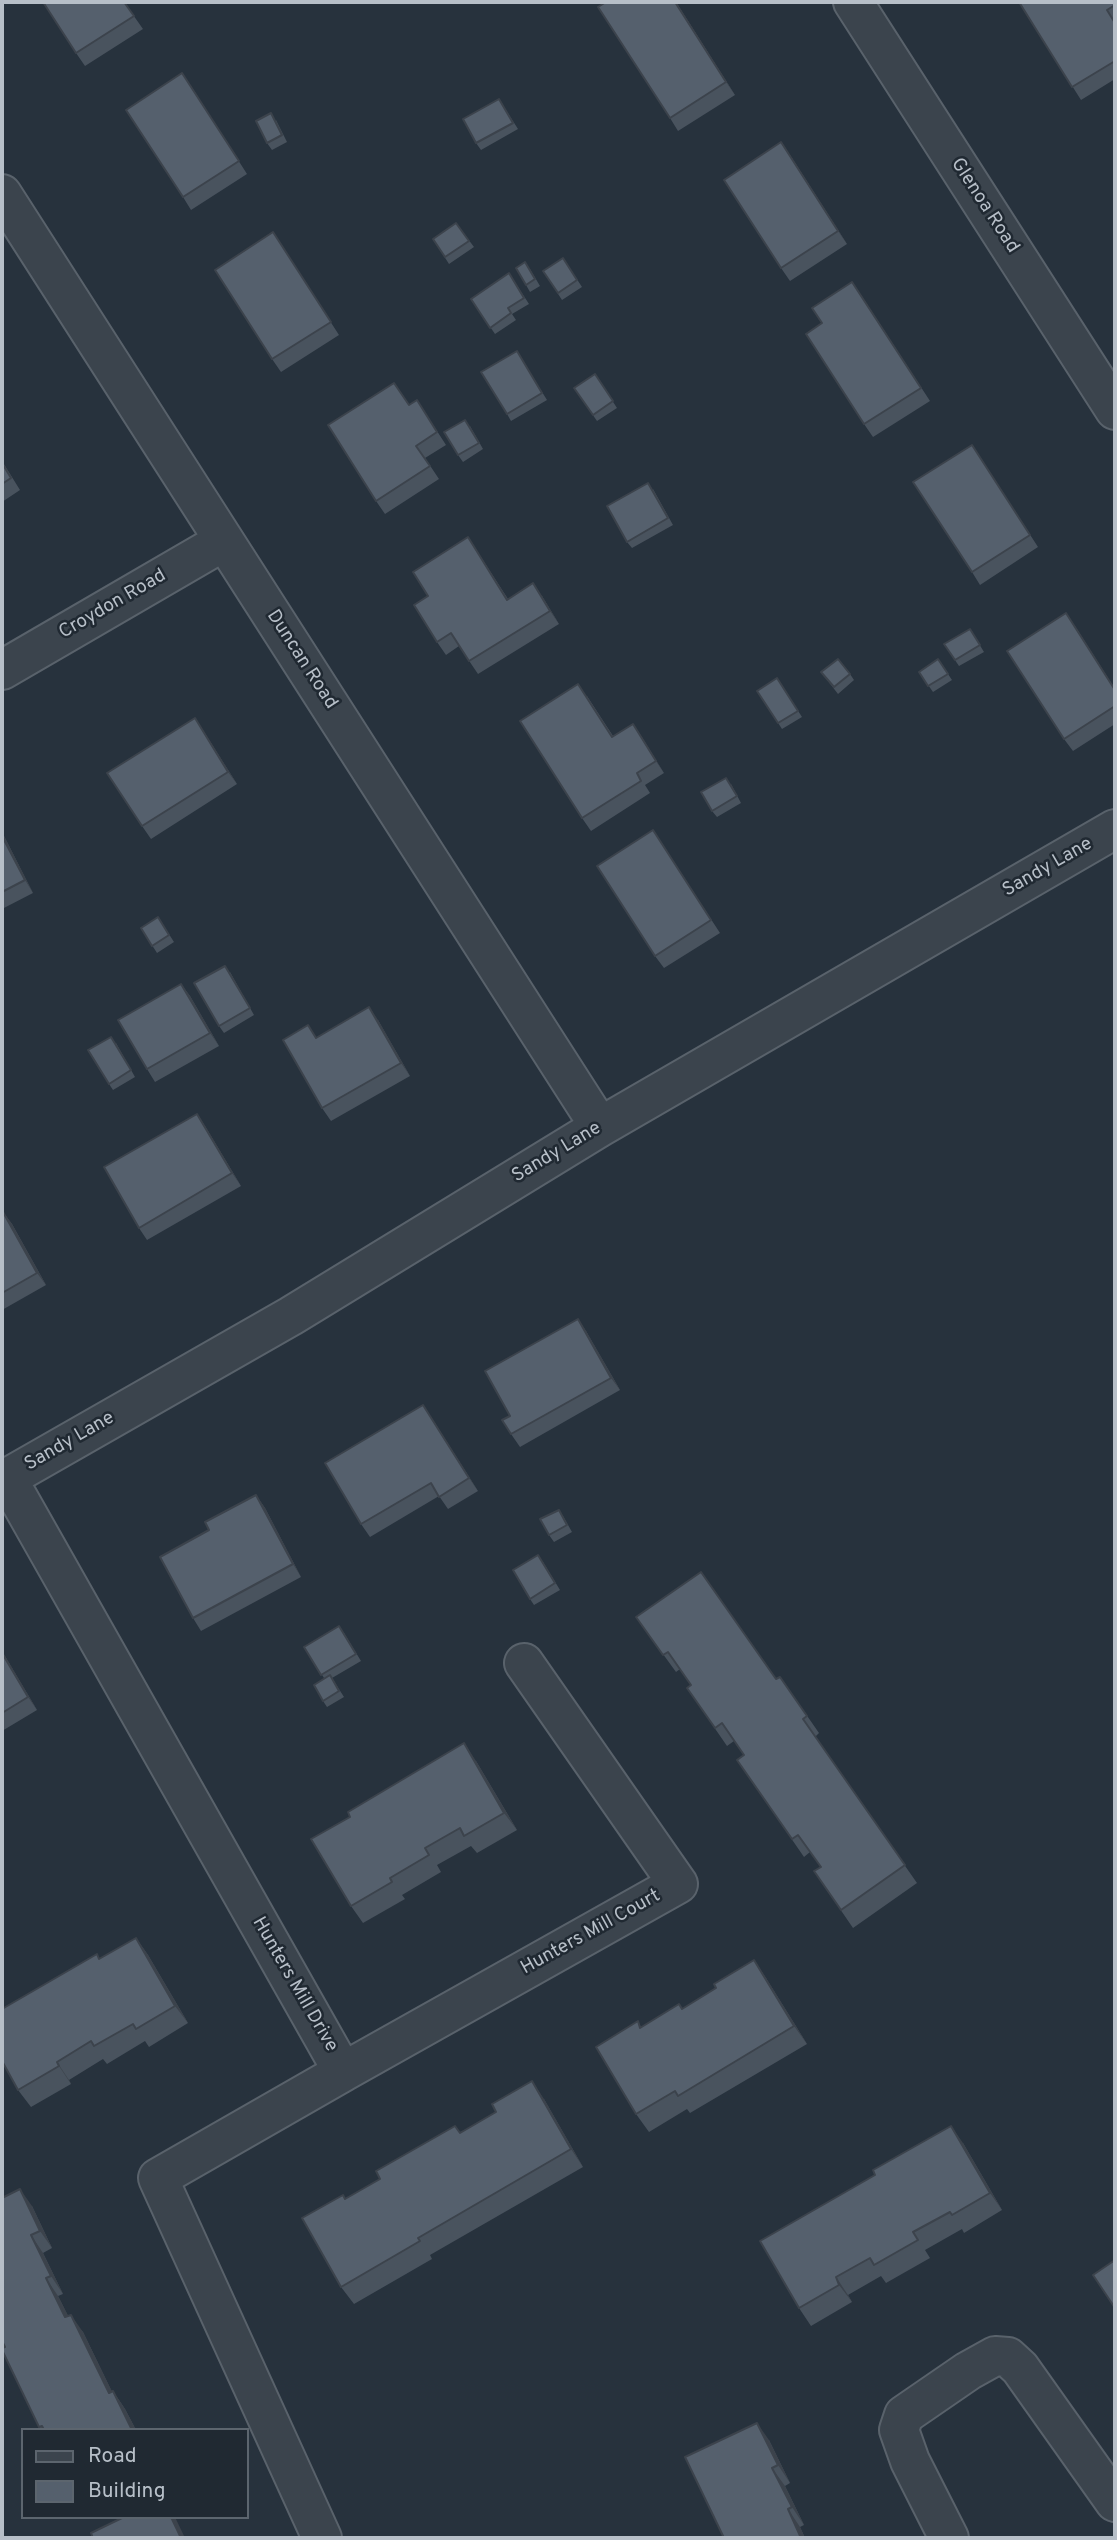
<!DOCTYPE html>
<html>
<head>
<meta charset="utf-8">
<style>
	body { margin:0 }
	#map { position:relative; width:1117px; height:2540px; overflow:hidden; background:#27323d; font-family:Overpass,sans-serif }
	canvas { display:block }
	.frame { position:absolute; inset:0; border:4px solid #b7bfc8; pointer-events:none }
	.legend { position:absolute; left:21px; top:2428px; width:228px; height:91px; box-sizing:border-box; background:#202932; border:2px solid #5c656e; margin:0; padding:9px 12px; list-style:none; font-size:21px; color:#b7bfc8 }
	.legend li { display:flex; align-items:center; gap:14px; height:35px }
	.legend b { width:35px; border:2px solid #5c656e }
</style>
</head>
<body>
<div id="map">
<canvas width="1117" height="2540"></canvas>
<div class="frame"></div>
<ul class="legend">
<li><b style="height:9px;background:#3b444d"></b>Road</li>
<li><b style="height:19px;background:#55606d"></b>Building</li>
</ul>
</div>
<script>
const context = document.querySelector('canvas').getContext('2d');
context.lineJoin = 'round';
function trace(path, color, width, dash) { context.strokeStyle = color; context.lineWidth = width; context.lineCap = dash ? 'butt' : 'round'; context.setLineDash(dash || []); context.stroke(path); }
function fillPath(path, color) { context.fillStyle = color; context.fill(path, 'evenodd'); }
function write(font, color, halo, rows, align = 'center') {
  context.font = font + ' Overpass,sans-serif'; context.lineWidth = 5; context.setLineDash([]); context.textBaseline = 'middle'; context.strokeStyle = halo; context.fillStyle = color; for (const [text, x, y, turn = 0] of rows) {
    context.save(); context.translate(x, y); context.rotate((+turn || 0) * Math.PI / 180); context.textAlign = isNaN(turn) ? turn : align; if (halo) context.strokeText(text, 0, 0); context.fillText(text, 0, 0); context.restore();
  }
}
const minor = new Path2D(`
	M853,2L1115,410
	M2,194L600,1127
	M2,670L224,541
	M7,1478L343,2072L158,2178L322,2538
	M2,1481L291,1316L600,1127L1115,829
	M343,2072L678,1884L524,1663
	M949,2538L910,2461L899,2430L904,2415L968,2371L995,2356L1008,2357L1020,2368L1115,2502`);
trace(minor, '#59626b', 42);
trace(minor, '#3b444d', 38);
fillPath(new Path2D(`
	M124,2L143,29L85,66L76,53Z
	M606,2H676L735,95L678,131L670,118Z
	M1019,2H1115V79L1081,100Z
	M191,86L247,174L191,210L183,197Z
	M499,99L518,129L481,150L476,143Z
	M276,120L287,142L272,150L267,143Z
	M790,155L847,244L790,281L781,268Z
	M456,223L474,247L449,264L433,239Z
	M281,245L339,335L281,372L272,359Z
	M563,258L582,287L562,300L543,271Z
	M530,269L540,286L530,292L526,285Z
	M509,273L529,304L512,314L516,320L495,334L471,299Z
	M861,295L930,401L873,437L864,424L822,323Z
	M521,358L547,400L511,421L507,414Z
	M595,374L617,408L597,421L574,388Z
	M417,400L446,445L425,458L439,479L385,514L376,501L410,405Z
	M470,426L483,449L463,462L458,455Z
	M980,457L1038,547L980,585L972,572Z
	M2,461L20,490L2,502Z
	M653,489L673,525L632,548L627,542Z
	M468,537L508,599L542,596L559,624L478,674L459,646L446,655L437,642L428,596Z
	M1075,626L1115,689V724L1073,751L1064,739Z
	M970,629L984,652L959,666L944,644Z
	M938,659L952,680L933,692L919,672Z
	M821,672L850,674L854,680L838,694Z
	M777,678L802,717L782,729L757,691Z
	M587,696L613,736L633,724L664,773L645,785L650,793L591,831L582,818Z
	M195,718L237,784L151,839L142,826Z
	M731,784L741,803L717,817L712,811Z
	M653,830L720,933L664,968L655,956Z
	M2,836H4L33,893L2,909Z
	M158,917L174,942L157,953L141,928Z
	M230,972L254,1015L224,1033L219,1026Z
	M181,984L190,996L219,1046L155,1082L147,1069Z
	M378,1020L410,1076L331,1121L322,1108L317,1038Z
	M116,1043L135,1077L113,1090L109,1084Z
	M197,1114L205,1126L241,1186L147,1240L139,1228Z
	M3,1212L12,1224L46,1285L2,1310V1213Z
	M578,1319L586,1331L620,1390L520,1447L511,1434L510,1416Z
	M431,1417L478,1491L448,1509L439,1496L370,1537L361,1524Z
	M256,1495L265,1508L301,1577L201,1631L193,1618L209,1530Z
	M563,1516L572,1532L554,1542L549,1535Z
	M543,1562L560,1590L534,1605L530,1599Z
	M636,1617L776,1679L792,1694L819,1733L815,1737L917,1883L853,1928L814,1871L821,1867L810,1852L804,1857L737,1760L744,1755L734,1741L727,1746L687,1688L691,1685L680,1669L676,1672Z
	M344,1633L361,1661L332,1678L344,1697L327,1707L323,1701L324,1678L304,1647Z
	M2,1651L37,1710L2,1731Z
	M476,1761L517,1830L477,1853L471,1846L437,1865L441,1872L402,1895L405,1899L363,1923L351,1906Z
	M136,1938L148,1955L188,2023L149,2047L145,2041L107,2064L103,2059L69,2080L71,2084L31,2107L18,2090L100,1959Z
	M754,1960L766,1978L807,2044L690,2113L687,2109L649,2132L636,2114L638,2021L641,2027L682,2009L716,1988Z
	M544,2099L583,2167L430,2255L432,2259L354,2304L341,2287L345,2199L380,2179L455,2126L460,2132Z
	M963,2143L1002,2210L964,2233L962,2229L925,2250L930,2258L886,2283L881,2276L848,2295L852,2302L811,2326L799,2308Z
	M32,2206L52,2248L43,2253L63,2294L58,2296L68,2316L83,2332L112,2392L113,2391L125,2409L136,2430H41L39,2427L5,2347Z
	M769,2440L790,2483L785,2486L804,2525L800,2527L805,2538H724Z`), '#49535e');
fillPath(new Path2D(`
	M675,2H676L735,95L726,82Z
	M781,142L790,155L847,244L838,231Z
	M533,583L542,596L559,624L550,611Z
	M195,718L203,730L237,784L228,772Z
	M633,724L642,737L664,773L656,761Z
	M2,833L4,836L33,893L25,880L2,836Z
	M181,984L190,996L219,1046L210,1033Z
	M369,1007L378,1020L410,1076L401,1063Z
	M197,1114L205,1126L241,1186L232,1173Z
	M3,1212L12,1224L46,1285L37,1273Z
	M578,1319L586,1331L620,1390L611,1378Z
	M423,1405L431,1417L478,1491L469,1478Z
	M256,1495L265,1508L301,1577L293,1564Z
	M2,1651L37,1710L28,1697L2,1653Z
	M464,1743L476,1761L517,1830L504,1813Z
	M136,1938L148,1955L188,2023L175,2006Z
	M754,1960L766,1978L807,2044L794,2026Z
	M57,2062L69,2080L71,2084L59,2066Z
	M532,2081L544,2099L583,2167L571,2149Z
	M951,2126L963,2143L1002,2210L990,2193Z
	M20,2189L32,2206L52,2248L40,2231Z
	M31,2235L43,2253L63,2294L51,2276Z
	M836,2277L848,2295L852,2302L839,2285Z
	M46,2278L58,2296L78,2335L65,2317Z
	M71,2315L83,2332L121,2410L109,2393Z
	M113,2391L125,2409L136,2430H132Z
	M757,2423L769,2440L790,2483L778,2465Z
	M772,2468L785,2486L804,2525L792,2507Z
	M788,2509L800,2527L805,2538H801Z
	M171,2517H175L185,2538H181Z`), '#3c434c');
const building = new Path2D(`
	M43,2H124L134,16L76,53Z
	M606,2H675L726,82L670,118L598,7Z
	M1019,2H1115V5L1107,10L1115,23V61L1072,87Z
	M182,73L239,161L183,197L126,110Z
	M499,99L513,123L476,143L463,119Z
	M271,113L282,135L267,143L256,121Z
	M781,142L838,231L781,268L724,180Z
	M456,223L469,241L445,257L433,239Z
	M273,232L331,322L272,359L215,270Z
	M563,258L577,280L558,293L543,271Z
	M525,262L535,279L526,285L516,268Z
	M509,273L524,298L508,308L511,313L490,328L471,299Z
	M852,282L921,388L864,424L806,334L822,323L812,308Z
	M517,351L542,393L507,414L481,372Z
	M595,374L613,401L593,415L574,388Z
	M394,383L409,405L417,400L437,432L416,446L430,466L376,501L328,425Z
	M465,420L479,443L458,455L444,432Z
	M972,445L1030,535L972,572L913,482Z
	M2,463L11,478L2,484Z
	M648,483L668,518L627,542L607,506Z
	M468,537L507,600L533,583L550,611L469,661L451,633L437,642L414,605L428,596L413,572Z
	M1066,613L1115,690V706L1064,739L1007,651Z
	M970,629L980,645L955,660L944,644Z
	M838,659L850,674L834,687L821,672Z
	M938,659L948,674L928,686L919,672Z
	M777,678L798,711L778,723L757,691Z
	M578,684L612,737L633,724L656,761L637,773L641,781L582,818L520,721Z
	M195,718L228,772L142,826L107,773Z
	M726,778L737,796L712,811L701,792Z
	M653,830L711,920L655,956L597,866Z
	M2,836L25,880L2,892Z
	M158,917L169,935L152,946L141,928Z
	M225,966L250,1008L219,1026L194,983Z
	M181,984L210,1033L147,1069L118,1020Z
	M369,1007L401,1063L322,1108L283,1040L308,1025L316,1038Z
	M111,1037L131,1070L109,1084L88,1050Z
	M197,1114L232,1173L139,1228L104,1167Z
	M3,1212L37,1273L2,1293V1213Z
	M578,1319L611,1378L511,1434L502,1420L510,1416L485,1371Z
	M423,1405L469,1478L439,1497L431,1483L361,1524L325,1463Z
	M256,1495L293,1564L193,1618L160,1557L209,1530L205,1522Z
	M559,1510L567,1525L549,1535L540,1519Z
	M538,1555L555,1583L530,1599L513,1570Z
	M701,1572L776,1679L780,1677L807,1716L803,1719L905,1865L841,1910L814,1871L821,1867L798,1835L792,1839L737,1760L744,1755L722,1723L715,1728L687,1688L691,1685L668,1652L663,1655L636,1617Z
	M339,1626L356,1654L321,1675L304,1647Z
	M2,1653L28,1697L2,1713Z
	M330,1675L339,1691L323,1701L314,1685Z
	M464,1743L504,1813L464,1836L460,1828L425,1848L429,1855L390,1878L392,1882L351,1906L311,1839L350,1817L348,1812Z
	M136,1938L175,2006L136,2029L133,2024L94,2046L91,2041L57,2062L59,2066L18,2090L2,2061V2009L97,1954L99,1959Z
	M754,1960L794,2026L678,2096L675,2091L636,2114L596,2047L638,2021L640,2028L679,2004L682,2009L716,1988L714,1984Z
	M532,2081L571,2149L418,2238L420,2241L341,2287L302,2218L343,2195L345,2199L380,2179L376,2171L455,2126L460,2133L496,2112L492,2104Z
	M951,2126L990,2193L952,2215L950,2212L913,2232L918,2240L874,2265L870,2258L836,2277L839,2285L799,2308L760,2241L875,2175L873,2170Z
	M20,2189L40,2231L31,2235L51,2276L46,2278L65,2317L71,2315L109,2393L113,2391L132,2430H44L42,2426L39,2427L2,2350V2348L5,2347L2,2341V2198Z
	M1115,2260V2308L1093,2275Z
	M757,2423L778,2465L772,2468L792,2507L788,2509L801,2538H724L685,2457Z
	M124,2517H171L181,2538H93L91,2533Z`);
fillPath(building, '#55606d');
trace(building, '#3c434c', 2);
write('19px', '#b7bfc8', '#202932', [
	["Glenoa Road",984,206,57],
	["Croydon Road",113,605,-30],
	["Duncan Road",301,660,57],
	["Sandy Lane",1048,868,-30],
	["Sandy Lane",557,1153,-31],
	["Sandy Lane",70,1442,-30],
	["Hunters Mill Court",591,1933,-29],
	["Hunters Mill Drive",294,1985,60]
]);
</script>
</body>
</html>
